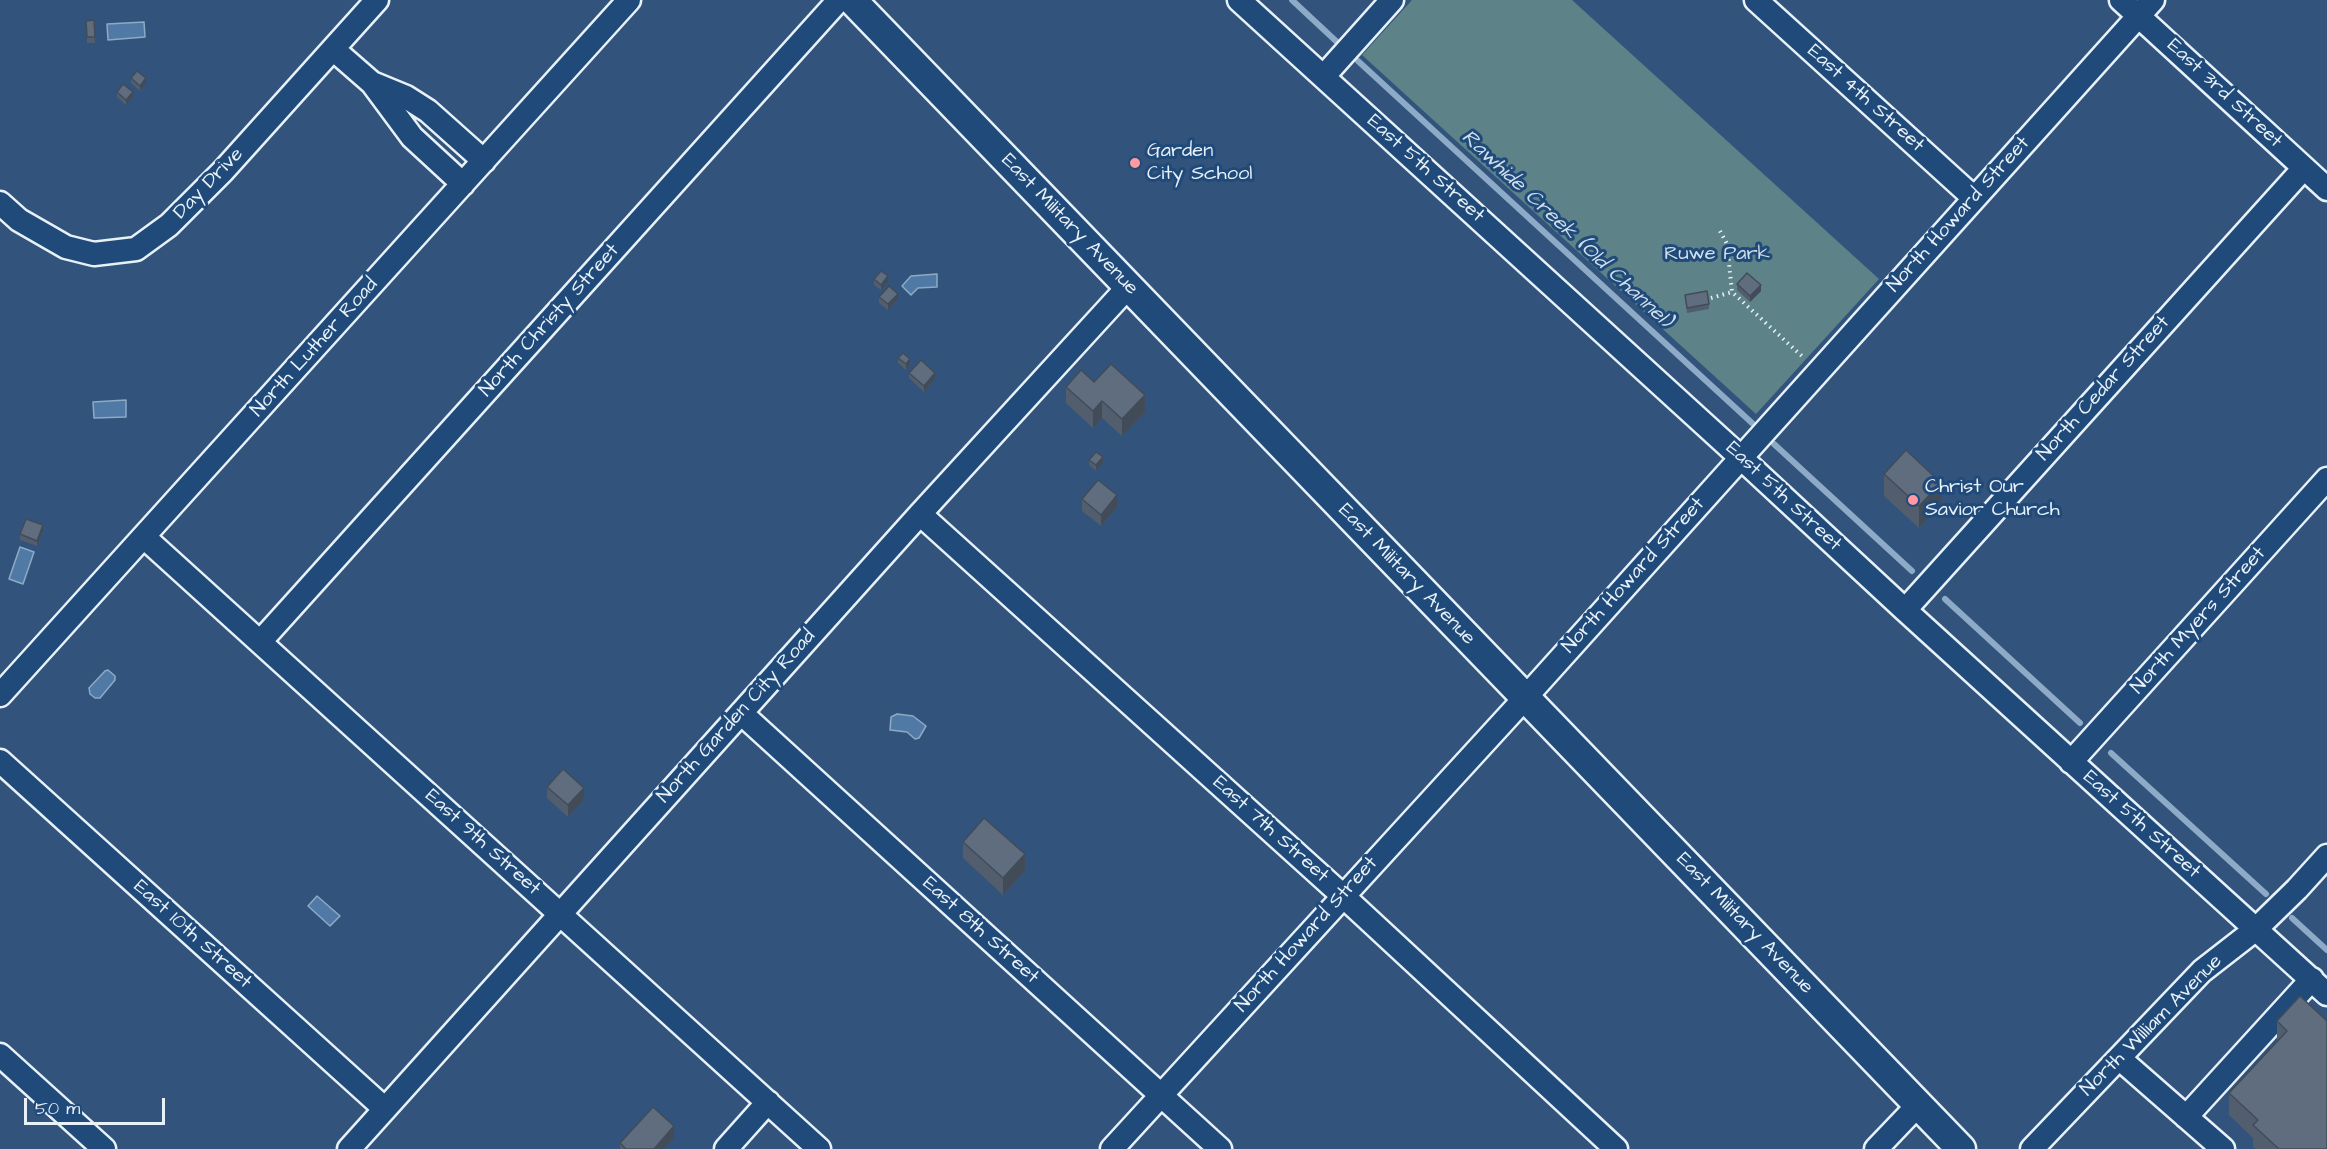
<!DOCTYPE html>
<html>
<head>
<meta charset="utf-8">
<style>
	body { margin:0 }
	#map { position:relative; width:2327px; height:1149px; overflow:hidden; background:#32547c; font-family:"Architects Daughter",sans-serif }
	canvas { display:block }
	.scale { position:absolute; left:24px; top:1098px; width:141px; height:27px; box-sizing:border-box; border:3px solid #e8f1f8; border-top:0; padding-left:8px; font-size:18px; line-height:21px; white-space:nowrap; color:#e8f1f8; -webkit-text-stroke:4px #1f4a7a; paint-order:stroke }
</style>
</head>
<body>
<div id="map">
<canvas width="2327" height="1149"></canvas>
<div class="scale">50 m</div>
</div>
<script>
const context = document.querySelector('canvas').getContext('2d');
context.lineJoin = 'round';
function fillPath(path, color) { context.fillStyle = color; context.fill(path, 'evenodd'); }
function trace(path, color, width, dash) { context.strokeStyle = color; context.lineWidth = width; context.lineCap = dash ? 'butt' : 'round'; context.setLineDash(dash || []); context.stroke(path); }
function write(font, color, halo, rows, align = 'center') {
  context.font = font + ' "Architects Daughter",sans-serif'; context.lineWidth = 6; context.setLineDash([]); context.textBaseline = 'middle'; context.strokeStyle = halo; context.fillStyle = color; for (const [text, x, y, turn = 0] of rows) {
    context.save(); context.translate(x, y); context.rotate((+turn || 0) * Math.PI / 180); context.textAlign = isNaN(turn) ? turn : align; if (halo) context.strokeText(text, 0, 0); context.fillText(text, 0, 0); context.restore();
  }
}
fillPath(new Path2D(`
	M1412,0H1572L1879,279L1756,414L1362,55Z`), '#5d8287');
const water = new Path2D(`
	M144,22L145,37L108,40L107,24Z
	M937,274V287L918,288L911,295L902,286L911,276Z
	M126,400V417L94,418L93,402Z
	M20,547L34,552L23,584L9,579Z
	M108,670L115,676V680L100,698H95L90,694L89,688L105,671Z
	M897,714L913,716L926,726L919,738L915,739L907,732L890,730L891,717Z
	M317,896L340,916L330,926L308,906Z`);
fillPath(water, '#507aa5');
trace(water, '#8daac6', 1.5);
trace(new Path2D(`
	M1292,0L1337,42
	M1358,61L1752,423
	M1774,444L1912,571
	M1945,599L2080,723
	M2111,753L2266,894
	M2292,918L2327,950`), '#8daac6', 6);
const minor = new Path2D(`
	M1239,0L1726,444L1905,610L2327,994
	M1756,0L1974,198
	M2121,0L2327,189
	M333,49L372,83L412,137L463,184
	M1324,76L1392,0
	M372,83L406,97L428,111L484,161
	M0,203L19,220L66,247L94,254L136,249L169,225L223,171L377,0
	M920,514L1342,895L1616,1149
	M144,537L819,1149
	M1905,610L2304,168
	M260,642L839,0
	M0,695L629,0
	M741,713L1220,1149
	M0,761L385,1109
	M2071,762L2327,479
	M0,1055L104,1149
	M2119,1058L2223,1149
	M2186,1117L2312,979
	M349,1149L920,514L1128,287
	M726,1149L768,1102
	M1112,1149L1525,698L2153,0
	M1876,1149L1918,1105
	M2032,1149L2202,971L2256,929L2297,889L2327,856`);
const major = new Path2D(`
	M852,0L1961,1149`);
trace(minor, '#e8f1f8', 27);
trace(major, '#e8f1f8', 33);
trace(new Path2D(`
	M1720,231L1727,244L1732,292L1804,358
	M1711,298L1732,292`), '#e8f1f8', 4, [1.5, 4.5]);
trace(minor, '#1f4a7a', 22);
trace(major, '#1f4a7a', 28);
fillPath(new Path2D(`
	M94,20L95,43H87L86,21Z
	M131,78L146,84L140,91L131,83Z
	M117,92L133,97L126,105L117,97Z
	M874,279L888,282L881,290L874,285Z
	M1737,284L1761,291L1750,302L1737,290Z
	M1685,295L1709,304V309L1687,313Z
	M879,297L898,299L888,310L879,303Z
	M898,358L910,365L906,370L898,363Z
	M909,373L935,379L924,392L909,378Z
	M1094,382L1145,412L1122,436L1102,418L1093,428L1066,403V387Z
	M1089,460L1103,463L1096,471L1089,465Z
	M1884,474L1941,505L1919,528L1884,496Z
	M1082,499L1117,507L1101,526L1082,511Z
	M43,531L37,546L20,540V534Z
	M547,787L584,800L568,817L547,798Z
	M963,842L1025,871L1003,895L963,858Z
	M2300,996L2327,1149H2256L2253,1147V1138L2229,1115V1093L2277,1042V1021Z
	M674,1138L664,1149H620V1143Z`), '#525e6d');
fillPath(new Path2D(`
	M146,78V84L140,91V86Z
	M133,92V97L126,105V100Z
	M888,276V282L881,290V285Z
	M1761,285V291L1750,302V296Z
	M898,294V299L888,310V304Z
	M910,359V365L906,370V364Z
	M935,373V379L924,392V386Z
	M1145,395V412L1122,436V419Z
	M1102,401V418L1093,428V411Z
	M1103,457V463L1096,471V465Z
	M1941,483V505L1919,528V506Z
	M1117,495V507L1101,526V515Z
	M43,525V531L37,546V541Z
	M584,788V800L568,817V805Z
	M1025,854V871L1003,895V878Z
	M674,1126V1138L664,1149H654Z`), '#424c59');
const building = new Path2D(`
	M94,20L95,37H87L86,21Z
	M137,71L146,78L140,86L131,78Z
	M123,84L133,92L126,100L117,92Z
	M881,271L888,276L881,285L874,279Z
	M1747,273L1761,285L1750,296L1737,284Z
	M889,286L898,294L888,304L879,297Z
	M1707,291L1709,304L1687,308L1685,295Z
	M903,353L910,359L906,364L898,358Z
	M921,360L935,373L924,386L909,373Z
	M1111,364L1145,395L1122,419L1102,401L1093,411L1066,387L1081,370L1094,382Z
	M1906,450L1941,483L1919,506L1884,474Z
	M1096,452L1103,457L1096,465L1089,460Z
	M1098,480L1117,495L1101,515L1082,499Z
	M26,519L43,525L37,541L20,534Z
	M563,769L584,788L568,805L547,787Z
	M984,818L1025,854L1003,878L963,842Z
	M2300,996L2327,1021V1149H2279L2253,1125L2258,1120L2229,1093L2287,1031L2277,1021Z
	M653,1107L674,1126L654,1149H626L620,1143Z`);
fillPath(building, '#5f6d7f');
trace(building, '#424c59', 1.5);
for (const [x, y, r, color] of [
	[1135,163,6,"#ff9aa2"],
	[1913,500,6,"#ff9aa2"]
]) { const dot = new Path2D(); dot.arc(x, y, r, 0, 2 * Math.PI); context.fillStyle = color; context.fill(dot); trace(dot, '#1f4a7a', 2); }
write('20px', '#e8f1f8', '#1f4a7a', [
	["East 3rd Street",2224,94,43],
	["East 4th Street",1865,99,42],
	["East 5th Street",1425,169,42],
	["Day Drive",209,184,-46],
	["North Howard Street",1959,215,-48],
	["East Military Avenue",1069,225,46],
	["North Christy Street",550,321,-48],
	["North Luther Road",315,348,-48],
	["North Cedar Street",2104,389,-48],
	["East 5th Street",1783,497,43],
	["East Military Avenue",1406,575,46],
	["North Howard Street",1634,576,-48],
	["North Myers Street",2199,621,-48],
	["North Garden City Road",737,717,-48],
	["East 5th Street",2141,825,42],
	["East 7th Street",1270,830,42],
	["East 9th Street",482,843,42],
	["East Military Avenue",1744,924,46],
	["East 8th Street",980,931,42],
	["East 10th Street",192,935,42],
	["North Howard Street",1307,935,-48],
	["North William Avenue",2152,1026,-45]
]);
write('20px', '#e8f1f8', '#1f4a7a', [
	["Garden",1147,152],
	["City School",1147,175],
	["Christ Our",1925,488],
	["Savior Church",1925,511]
], 'left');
write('20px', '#d3e0e7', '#1f4a7a', [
	["Ruwe Park",1717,255]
]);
write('italic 21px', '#d1dfec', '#1f4a7a', [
	["Rawhide Creek (Old Channel)",1566,230,43]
]);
</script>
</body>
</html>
